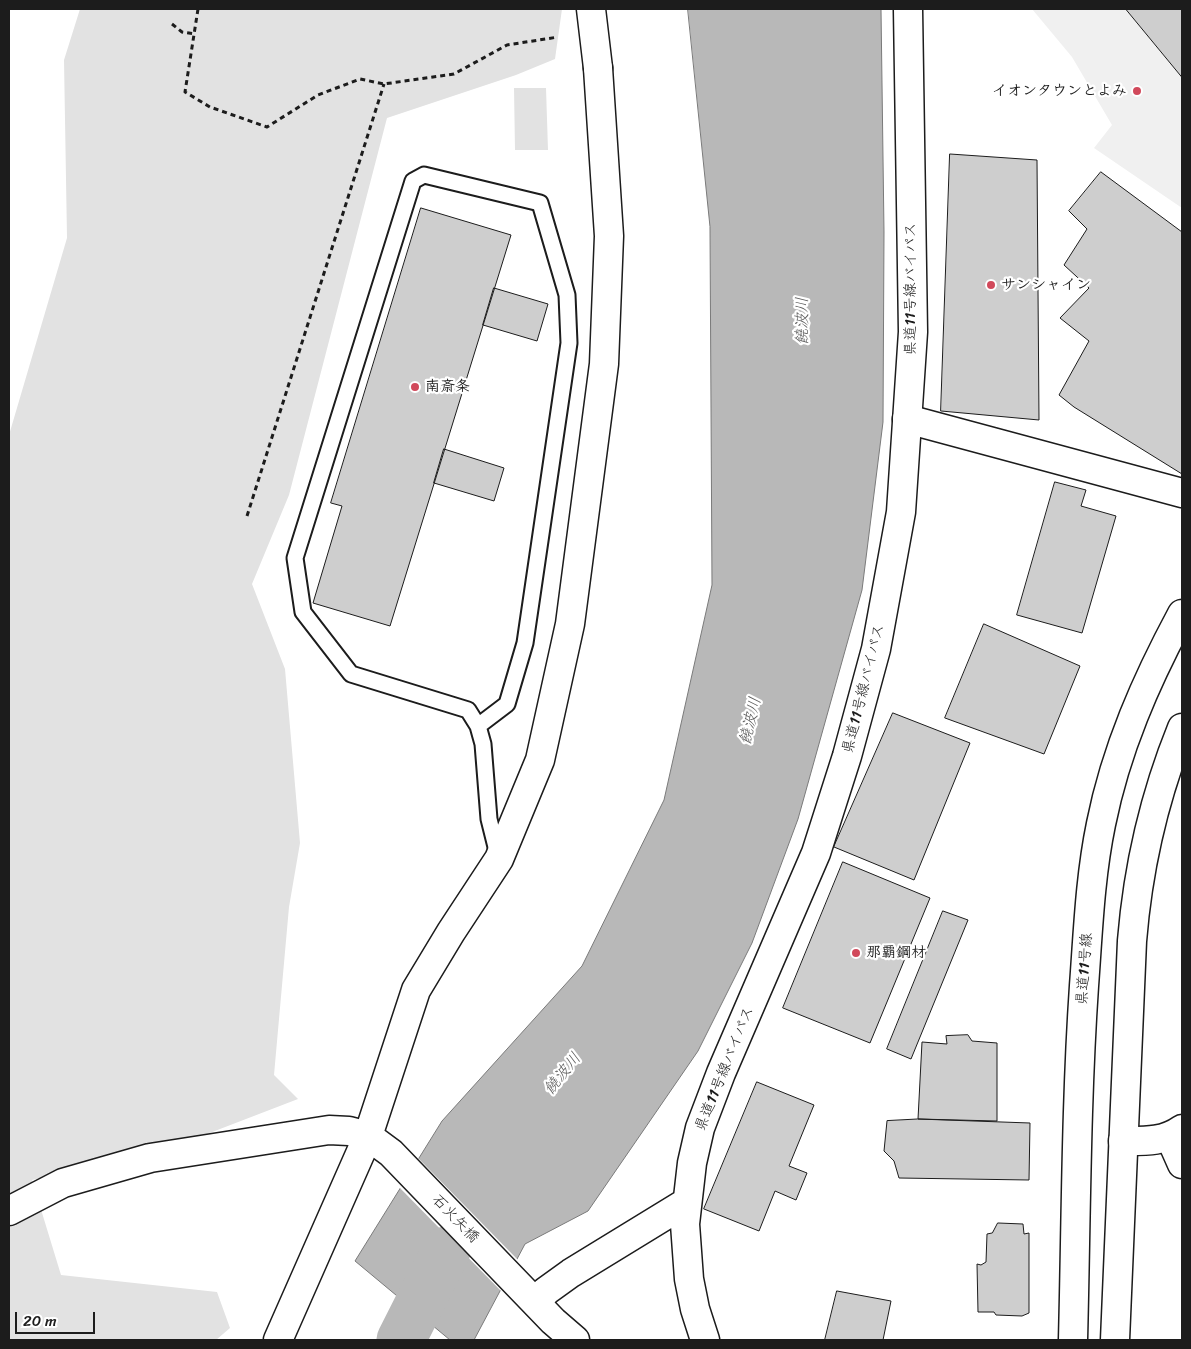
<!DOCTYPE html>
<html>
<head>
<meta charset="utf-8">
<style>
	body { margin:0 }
	#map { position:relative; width:1191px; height:1349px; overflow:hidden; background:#fff; font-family:Sriracha,sans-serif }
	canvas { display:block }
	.frame { position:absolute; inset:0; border:10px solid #1c1c1c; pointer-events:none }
	.scale { position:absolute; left:15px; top:1312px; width:80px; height:22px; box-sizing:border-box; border:2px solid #1c1c1c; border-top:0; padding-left:6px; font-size:15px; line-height:18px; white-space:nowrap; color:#1c1c1c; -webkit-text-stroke:4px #fff; paint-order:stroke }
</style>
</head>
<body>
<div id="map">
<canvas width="1191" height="1349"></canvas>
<div class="frame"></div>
<div class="scale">20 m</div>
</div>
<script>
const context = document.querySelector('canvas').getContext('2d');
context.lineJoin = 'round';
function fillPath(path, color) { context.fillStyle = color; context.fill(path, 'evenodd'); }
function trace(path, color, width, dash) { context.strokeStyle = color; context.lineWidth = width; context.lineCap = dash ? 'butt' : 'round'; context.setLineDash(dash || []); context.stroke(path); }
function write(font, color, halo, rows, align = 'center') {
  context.font = font + ' Sriracha,"Klee One",sans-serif'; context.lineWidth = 4.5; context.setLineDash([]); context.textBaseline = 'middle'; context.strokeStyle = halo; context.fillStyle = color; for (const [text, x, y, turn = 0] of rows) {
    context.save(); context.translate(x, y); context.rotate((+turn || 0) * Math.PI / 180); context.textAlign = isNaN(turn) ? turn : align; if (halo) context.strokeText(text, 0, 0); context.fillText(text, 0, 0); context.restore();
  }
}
fillPath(new Path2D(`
	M1032,9H1182V208L1094,148L1112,125L1072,57Z`), '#f0f0f0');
fillPath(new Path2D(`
	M80,9H562L555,59L516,75L387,118L289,495L252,584L285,669L300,843L289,907L274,1075L298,1099L194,1139L32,1180L61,1275L217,1292L230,1328L216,1340H9V435L67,238L64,60Z
	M514,88H546L548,150H515Z`), '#e2e2e2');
const water = new Path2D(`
	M688,9H881L884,232L883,422L862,590L798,819L752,943L698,1051L588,1211L525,1244L474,1340H450L355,1261L442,1121L582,966L664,800L712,585L710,227Z`);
fillPath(water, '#b8b8b8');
trace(water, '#7a7a7a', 1);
fillPath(new Path2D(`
	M417,1157L519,1261L502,1292L398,1186Z`), '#fff');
trace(new Path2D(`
	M401,1340L446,1251`), '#b8b8b8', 49);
const building = new Path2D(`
	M1126,9H1182V77Z
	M950,154L1037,160L1039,420L941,411Z
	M1101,172L1182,232V474L1074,407L1059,395L1089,341L1060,318L1089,288L1064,265L1087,229L1069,211Z
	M421,208L511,235L390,626L313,603L342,506L331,503Z
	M494,288L548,304L537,341L483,325Z
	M444,449L504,468L494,501L434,483Z
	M1055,482L1086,490L1081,506L1116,516L1082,633L1017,615Z
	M984,624L1080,666L1044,754L945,718Z
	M893,713L970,743L914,880L834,847Z
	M843,862L930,898L870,1043L783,1008Z
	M943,911L968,920L911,1059L887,1049Z
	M968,1035L972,1041L997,1043V1121L918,1119L922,1042L947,1044L946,1036Z
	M757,1082L814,1105L789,1166L807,1173L796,1200L775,1191L759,1231L704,1209Z
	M918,1119L1030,1123L1029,1180L899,1178L894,1161L884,1151L887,1121Z
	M998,1223L1023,1224L1024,1234L1029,1233V1313L1022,1316L996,1315L994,1312H978L977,1264L981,1265L986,1262L987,1234L992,1233Z
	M837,1291L891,1301L883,1340H825Z`);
fillPath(building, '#cecece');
trace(building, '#1c1c1c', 1);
const service = new Path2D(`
	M478,726L507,704L525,643L569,343L567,295L540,203L424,175L413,181L295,558L303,612L351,674L468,710L478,726L483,744L489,819L498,855`);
const minor = new Path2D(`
	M591,9L598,68
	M907,419L1182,493
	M1170,1137L1182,1164
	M1123,1141C1145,1141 1164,1142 1182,1129
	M9,1211L63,1183L150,1158L329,1130L349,1131L368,1136L278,1340`);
const tertiary = new Path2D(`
	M575,1340L553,1321L391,1153L368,1136L416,990L451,932L499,859L540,760L570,624L604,364L609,236L598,68`);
const secondary = new Path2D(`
	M536,1302L546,1291L571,1273L687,1202
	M705,1340L695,1309L689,1279L685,1224L692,1163L700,1128L721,1073L816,853L847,756L876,649L901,512L913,332L908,9
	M1073,1340C1076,1222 1076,1103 1084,986C1088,932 1090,877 1101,824C1116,749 1146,681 1182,614
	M1115,1340L1132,941C1138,867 1154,797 1182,728`);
trace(service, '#1c1c1c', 19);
trace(minor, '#1c1c1c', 31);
trace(tertiary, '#1c1c1c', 31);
trace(secondary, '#1c1c1c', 31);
trace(new Path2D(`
	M198,9L185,92L210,107L267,127L318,95L360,79L384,84L454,74L507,45L558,37
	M172,24L182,32L195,34
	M247,516L384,84`), '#1c1c1c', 3, [5, 4]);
trace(service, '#fff', 15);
trace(minor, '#fff', 28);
trace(tertiary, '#fff', 28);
trace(secondary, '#fff', 28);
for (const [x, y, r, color] of [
	[1137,91,5,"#d1495b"],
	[991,285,5,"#d1495b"],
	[415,387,5,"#d1495b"],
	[856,953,5,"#d1495b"]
]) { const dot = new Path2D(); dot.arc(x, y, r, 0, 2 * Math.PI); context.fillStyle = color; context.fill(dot); trace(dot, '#fff', 2); }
write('bold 15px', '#1c1c1c', '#fff', [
	["イオンタウンとよみ",1127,91,"right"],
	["サンシャイン",1001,285],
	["南斎条",425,387],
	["那覇鋼材",866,953]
], 'left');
write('15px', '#1c1c1c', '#fff', [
	["県道11号線バイパス",911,289,-90],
	["県道11号線バイパス",864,689,-76],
	["県道11号線",1085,969,-86],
	["県道11号線バイパス",725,1069,-68],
	["石火矢橋",455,1219,46]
]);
write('italic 16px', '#5a5a5a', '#fff', [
	["饒波川",803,321,-90],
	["饒波川",751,721,-77],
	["饒波川",563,1074,-51]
]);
</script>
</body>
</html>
